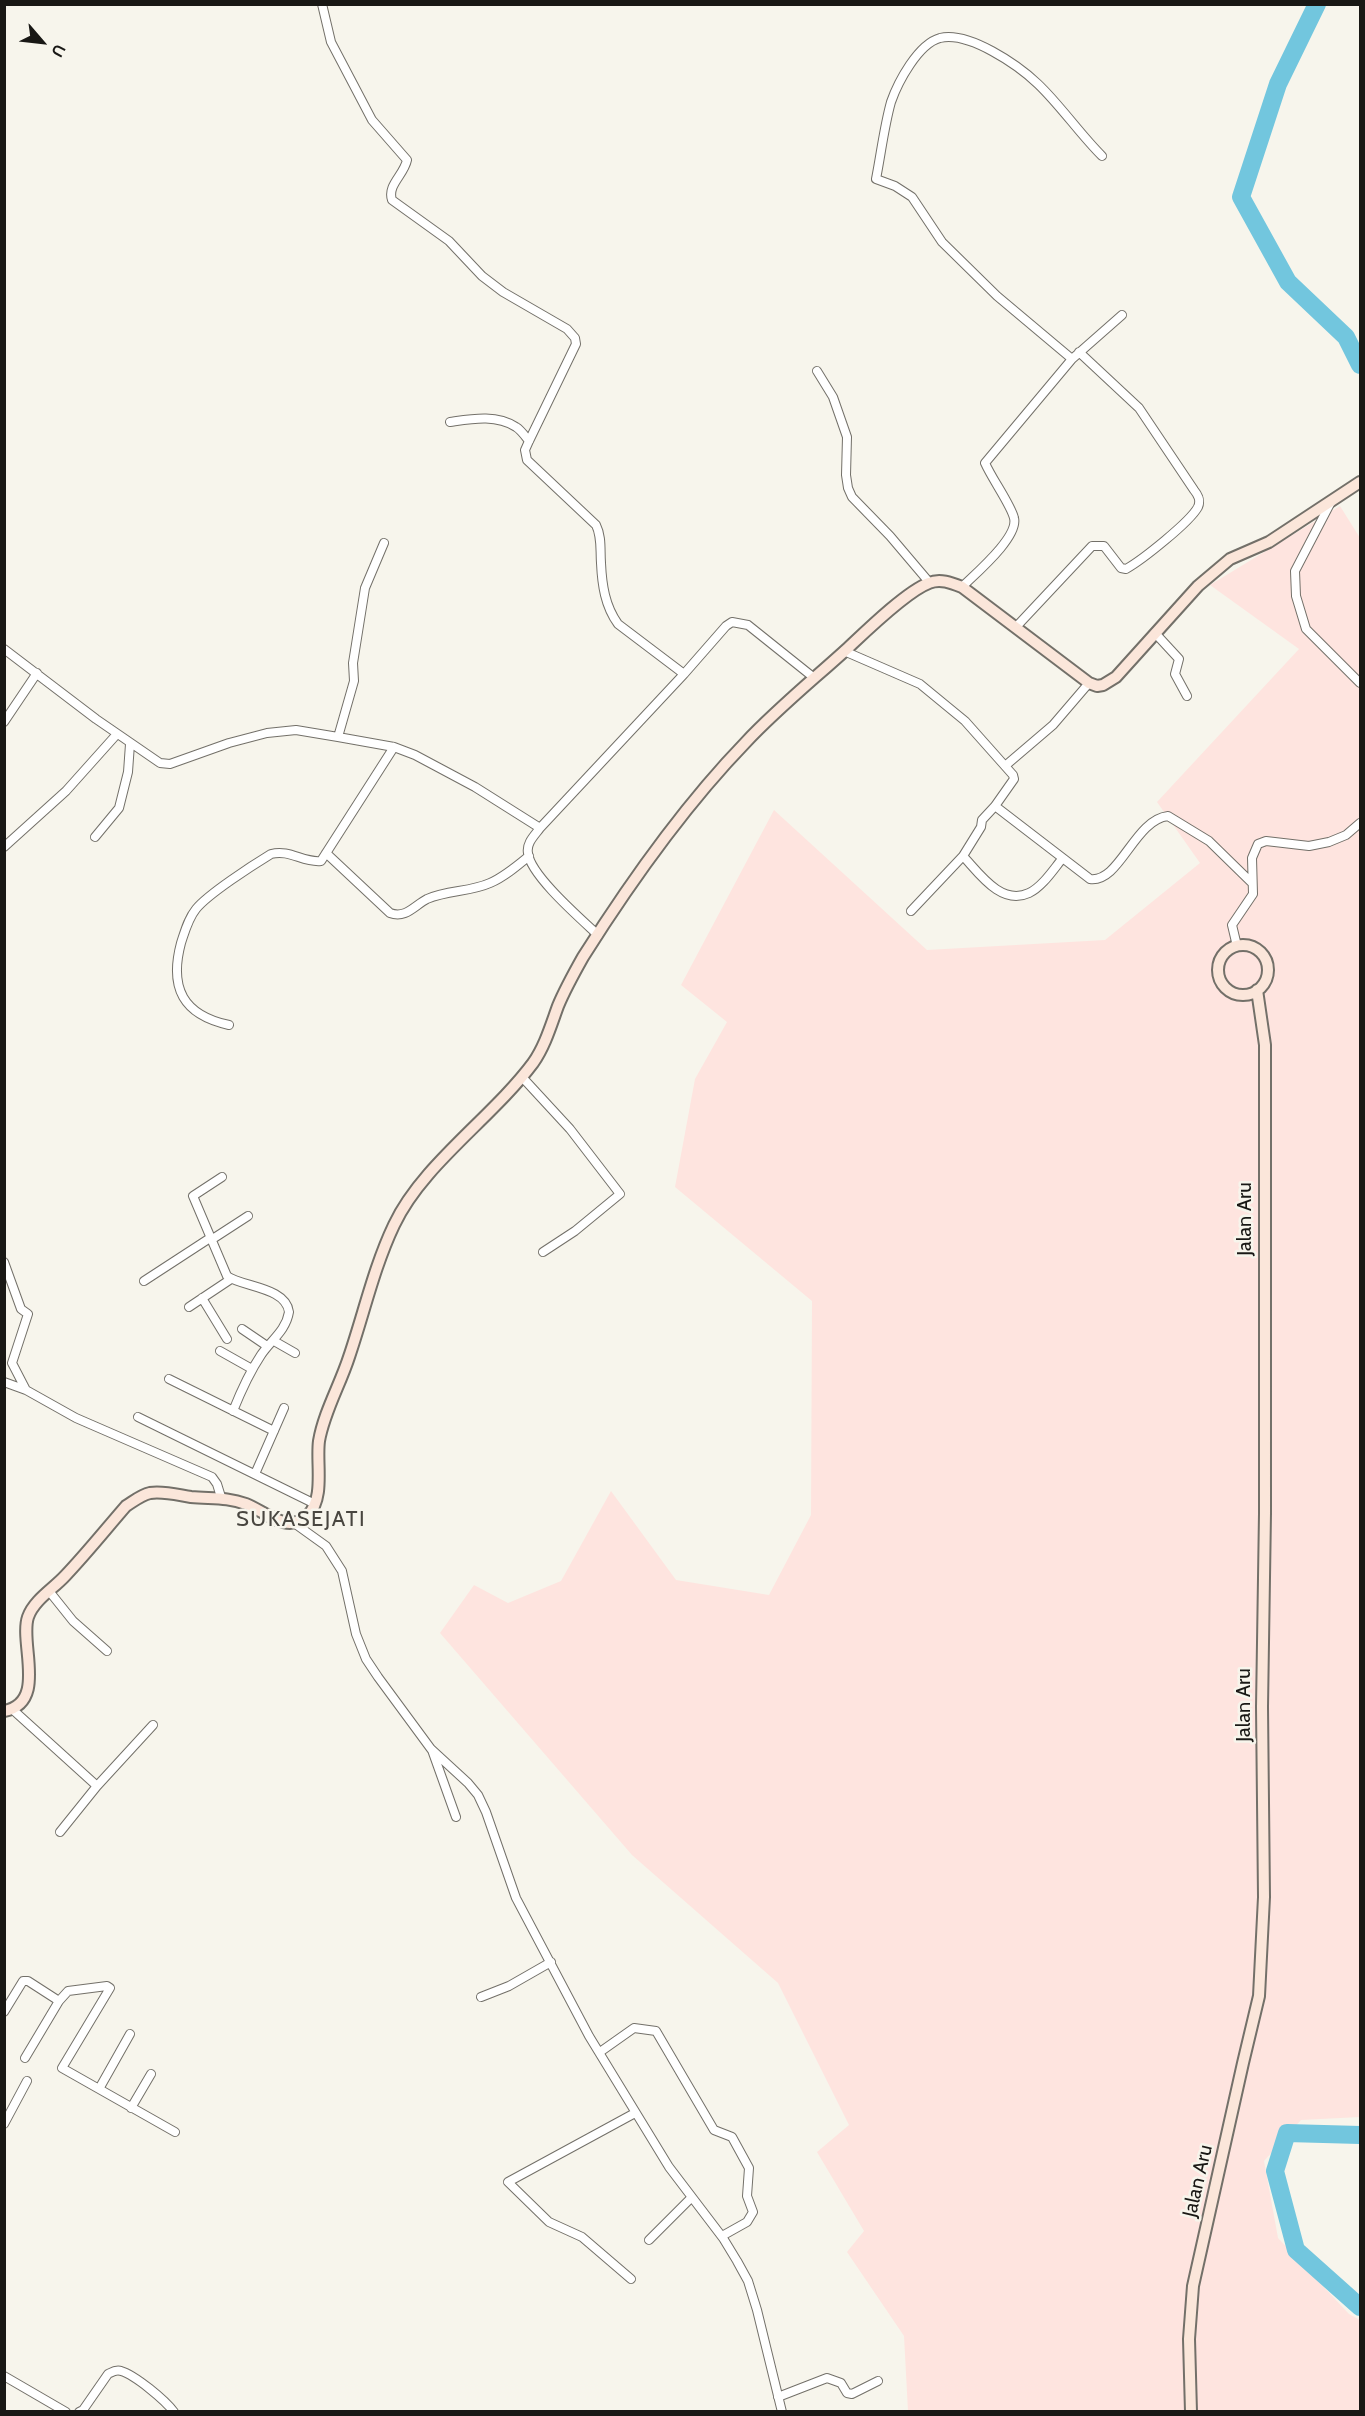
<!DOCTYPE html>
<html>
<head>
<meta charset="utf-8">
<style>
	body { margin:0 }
	#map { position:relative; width:1365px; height:2416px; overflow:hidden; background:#f7f5ec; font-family:Cabin,sans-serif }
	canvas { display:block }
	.frame { position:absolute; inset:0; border:6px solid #191815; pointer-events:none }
	.north { position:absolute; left:12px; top:12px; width:60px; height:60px; -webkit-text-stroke:4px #f7f5ec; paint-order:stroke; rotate:118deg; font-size:16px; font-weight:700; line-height:24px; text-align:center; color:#191815 }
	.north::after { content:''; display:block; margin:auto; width:21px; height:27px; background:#191815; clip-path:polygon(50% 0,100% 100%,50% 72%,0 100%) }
</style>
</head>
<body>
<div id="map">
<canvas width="1365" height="2416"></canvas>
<div class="frame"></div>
<div class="north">U</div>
</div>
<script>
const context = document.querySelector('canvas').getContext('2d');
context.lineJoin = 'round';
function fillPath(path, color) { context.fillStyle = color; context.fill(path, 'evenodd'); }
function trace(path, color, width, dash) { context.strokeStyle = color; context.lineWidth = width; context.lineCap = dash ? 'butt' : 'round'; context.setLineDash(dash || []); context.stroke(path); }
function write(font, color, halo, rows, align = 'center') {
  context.font = font + ' Cabin,sans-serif'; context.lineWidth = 5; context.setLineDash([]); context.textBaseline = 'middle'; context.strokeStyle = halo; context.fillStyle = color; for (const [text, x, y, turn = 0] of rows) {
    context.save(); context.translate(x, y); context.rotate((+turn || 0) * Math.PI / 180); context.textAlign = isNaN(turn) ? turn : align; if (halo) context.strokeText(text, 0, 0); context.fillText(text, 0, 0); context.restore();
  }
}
fillPath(new Path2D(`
	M1340,506L1360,538V2117L1301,2120L1264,2161L1278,2238L1349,2314L1360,2320V2411H908L904,2336L847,2252L864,2231L817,2152L849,2125L778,1983L632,1855L440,1633L474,1585L508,1603L561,1581L611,1491L676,1580L769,1595L811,1515L812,1301L675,1187L695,1079L727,1022L681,985L774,810L927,950L1105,940L1200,863L1157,802L1299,649L1210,585Z`), '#fee4df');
trace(new Path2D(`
	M1317,4L1278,84L1241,197L1288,282L1346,337L1360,365
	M1360,2135L1287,2133L1275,2171L1296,2250L1360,2307`), '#72c6de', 18);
const street = new Path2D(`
	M322,4L331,42L372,120L407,160C404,175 387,185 392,200L449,241L482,276L503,292L567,329L575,338L576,344L529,441L525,450L527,460L596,525C602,537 600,550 601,563C602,585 605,606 618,624L684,674
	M1072,359L997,296L942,242L912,197L895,186L876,179C881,154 884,127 891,102C898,82 918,44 940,38C969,31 1018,65 1038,84C1061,106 1079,133 1102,156
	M817,371L833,397L847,437L846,475L848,488L852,497L890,536L929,582
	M450,422C471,419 496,414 516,427C521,430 525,436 529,441
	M1331,502L1295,571L1296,596L1306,629L1360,683
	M962,587C975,574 1019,537 1014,518C1011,505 992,479 985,463L1072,359L1122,315
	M1016,627L1092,546H1104L1121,568L1126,569C1142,560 1190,522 1198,507C1201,500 1198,495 1194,490L1139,408L1079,352
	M1155,633L1179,659L1175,674L1187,696
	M4,649L96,719L160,763L170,764L229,743L267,733L296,730L338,737L394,747L415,755L475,787L540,828C535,835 526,843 528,853C530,875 581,919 598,935
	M844,651L920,684L965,721L1005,766
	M4,722L37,673
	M338,737L354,681L353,663L365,588L384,543
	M995,806L1090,879C1120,883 1134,820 1168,816L1209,841L1252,883
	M540,828L684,674L726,626L732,622L748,625L813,677
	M95,837L119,808L128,772L130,744
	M4,847L66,791L117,734
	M326,853L390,913C406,919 415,905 427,899C448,890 470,892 490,883C504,877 517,866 529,856
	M963,856C979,873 1001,906 1029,893C1042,887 1053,870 1062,859
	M911,911L963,856L981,827L982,820L995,806L1014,779L1013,775L1005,766L1053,725L1089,683
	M1237,946L1232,925L1253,894L1252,858L1258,844L1266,841L1309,846L1329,842L1346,835L1360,823
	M229,1025C183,1015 169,988 181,943C185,931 188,919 196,909C208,894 253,865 271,854C290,849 303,863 321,861L394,747
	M522,1077L570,1129L620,1194L575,1231L543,1252
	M222,1177L193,1196L227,1276C242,1287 286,1287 289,1312C286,1331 270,1341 261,1355C249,1373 241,1391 233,1411
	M211,1240L248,1216
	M4,1262L21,1309L28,1314L12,1363L26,1390
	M144,1281L210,1238
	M202,1298L227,1339
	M189,1307L231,1279
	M242,1329L267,1346
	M274,1341L295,1353
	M220,1351L252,1369
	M169,1379L274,1431
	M4,1382L26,1390L76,1418L212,1477L217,1484L221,1497
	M138,1417L315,1504
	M255,1474L284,1408
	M294,1523L326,1546L342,1571L356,1634L366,1659L378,1677L431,1749L468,1783L478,1795L486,1812L516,1898L589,2036L669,2167L723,2238L737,2261L748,2281L757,2310L782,2412
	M49,1591L73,1621L107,1651
	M12,1709L97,1786
	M432,1750L456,1817
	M60,1832L97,1786L153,1725
	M481,1997L509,1986L551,1962
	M4,2012L23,1981H28L59,2001L68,1991L107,1986L110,1988L62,2068L175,2132
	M600,2052L634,2028L656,2031L714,2130L732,2137L749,2168L747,2196L753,2212L747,2222L722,2236
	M25,2058L59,2001
	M99,2089L130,2034
	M131,2108L151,2074
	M4,2124L27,2081
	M649,2240L691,2198
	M631,2279L582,2237L549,2222L508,2182L635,2113
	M4,2376L66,2412
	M778,2397L827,2378L841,2383L847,2393L852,2394L878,2381
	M79,2412L83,2410L108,2374C112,2372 116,2369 121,2371C135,2375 165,2400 174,2412`);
const secondary = new Path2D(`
	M1218 970a25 25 0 1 1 50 0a25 25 0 1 1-50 0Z
	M4,1711C48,1703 19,1643 28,1617C34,1600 53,1589 65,1576C86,1554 106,1529 126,1506C134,1501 141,1495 150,1493C164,1491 178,1495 191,1497C211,1499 227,1497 246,1504C259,1509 276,1523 290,1523C296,1523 304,1520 308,1515C325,1498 316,1463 319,1441C324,1412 340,1385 349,1357C364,1313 374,1267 394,1225C422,1165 492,1118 533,1063C545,1046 551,1025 558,1006C565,989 574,973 583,957C631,881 684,806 746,742C778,708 814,679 848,648C866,631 907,591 929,583C940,578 952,583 962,587L1089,683L1097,686L1103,685L1116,677L1198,586L1230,559L1269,542L1360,482
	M1191,2412L1189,2339L1193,2286L1243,2063L1259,1996L1264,1897L1262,1707L1265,1513V1045L1257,990`);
trace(street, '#737069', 10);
trace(secondary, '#737069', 14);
trace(street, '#fff', 8);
trace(secondary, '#fbe6da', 10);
write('20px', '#191815', '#f7f5ec', [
	["Jalan Aru",1245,1219,-90],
	["Jalan Aru",1244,1705,-90],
	["Jalan Aru",1198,2181,-77]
]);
context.letterSpacing = '1.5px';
write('22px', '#494640', '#f7f5ec', [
	["SUKASEJATI",301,1520]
]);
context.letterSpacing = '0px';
</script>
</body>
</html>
